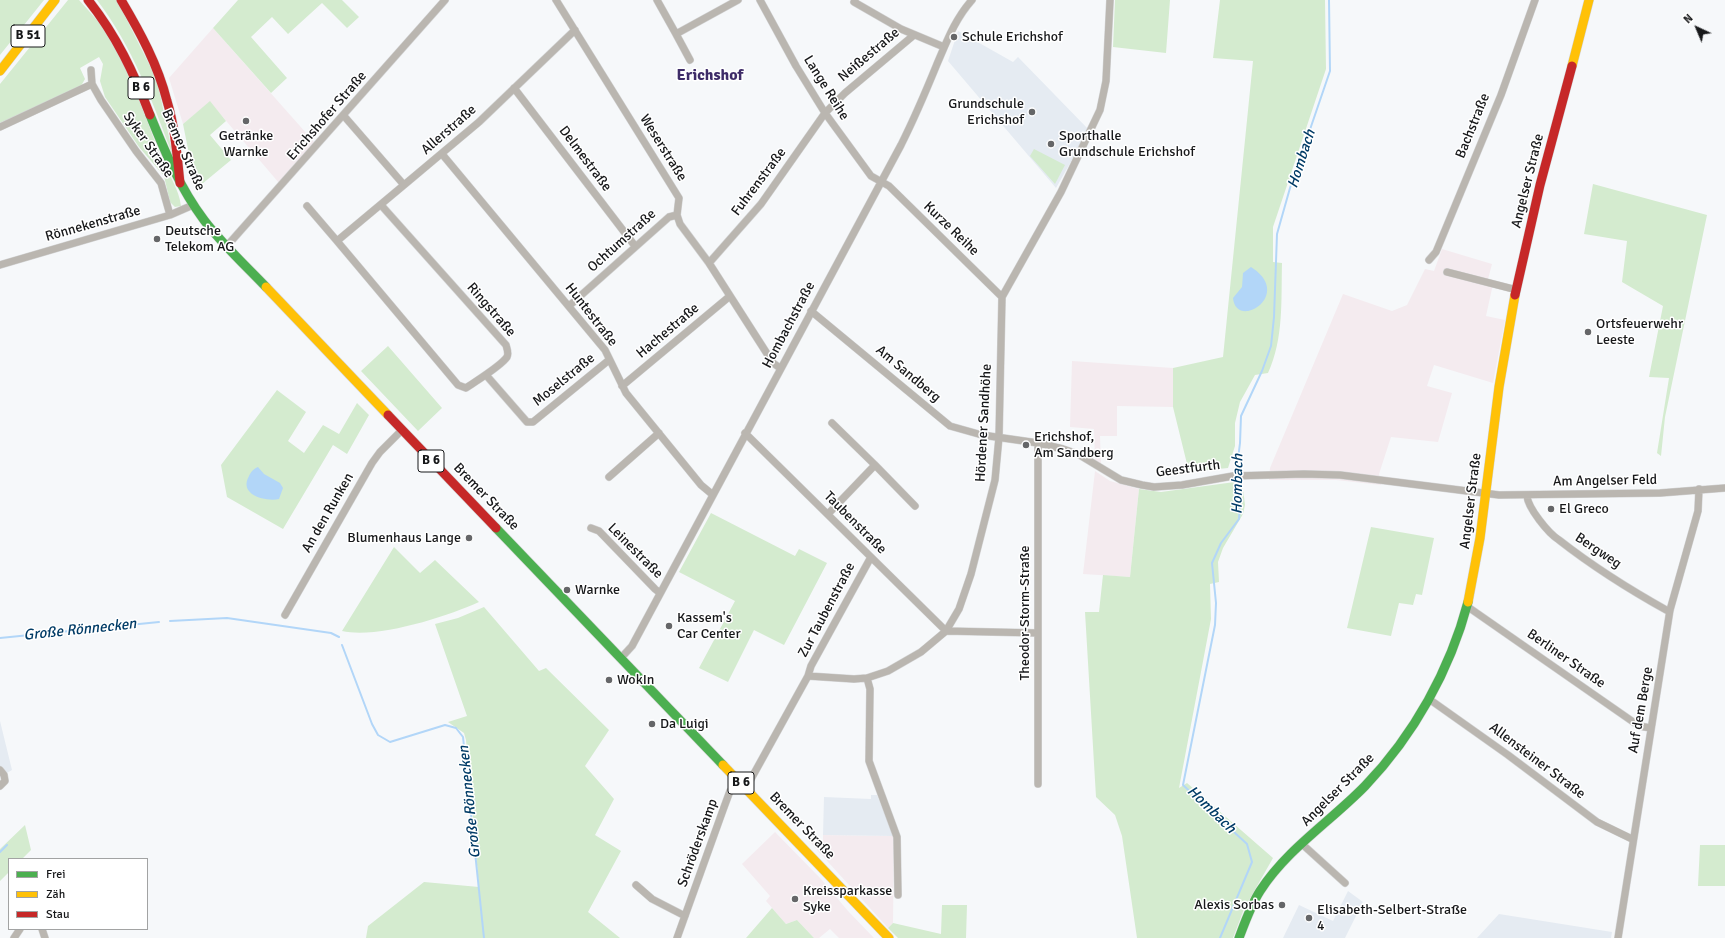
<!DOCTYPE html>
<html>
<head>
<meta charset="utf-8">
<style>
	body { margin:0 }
	#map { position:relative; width:1725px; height:938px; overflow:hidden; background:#f6f8fa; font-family:Signika,sans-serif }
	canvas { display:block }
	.legend { position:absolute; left:8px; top:858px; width:140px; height:72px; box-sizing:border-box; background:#fff; border:1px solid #a2a3a3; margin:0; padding:5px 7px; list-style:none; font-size:12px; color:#17181a }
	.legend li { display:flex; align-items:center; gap:8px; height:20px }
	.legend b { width:20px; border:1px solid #a2a3a3 }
	.north { position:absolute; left:1677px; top:8px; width:40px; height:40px; -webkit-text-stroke:3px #fff; paint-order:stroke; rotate:316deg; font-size:11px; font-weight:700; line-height:16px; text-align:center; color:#17181a }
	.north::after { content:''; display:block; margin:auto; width:14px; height:18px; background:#17181a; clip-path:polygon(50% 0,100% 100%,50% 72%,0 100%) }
</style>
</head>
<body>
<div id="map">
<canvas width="1725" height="938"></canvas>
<ul class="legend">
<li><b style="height:5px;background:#4caf50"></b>Frei</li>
<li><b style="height:5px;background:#ffc107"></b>Zäh</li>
<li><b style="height:5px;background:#c62828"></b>Stau</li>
</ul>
<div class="north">N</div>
</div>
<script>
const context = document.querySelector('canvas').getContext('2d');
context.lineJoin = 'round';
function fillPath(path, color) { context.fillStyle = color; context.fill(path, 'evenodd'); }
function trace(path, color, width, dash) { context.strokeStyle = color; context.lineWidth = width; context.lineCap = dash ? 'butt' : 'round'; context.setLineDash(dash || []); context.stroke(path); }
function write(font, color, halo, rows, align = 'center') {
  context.font = font + ' Signika,sans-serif'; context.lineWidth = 3; context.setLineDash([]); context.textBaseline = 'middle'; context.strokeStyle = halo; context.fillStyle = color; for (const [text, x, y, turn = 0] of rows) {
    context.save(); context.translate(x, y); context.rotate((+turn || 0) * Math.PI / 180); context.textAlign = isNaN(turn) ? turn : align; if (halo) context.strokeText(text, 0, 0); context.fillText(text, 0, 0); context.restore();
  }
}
fillPath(new Path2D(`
	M213,28L315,143L279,183L210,102L183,124L169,78Z
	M1442,249L1492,264L1487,283L1493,284L1486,316L1505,320L1493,383L1434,365L1427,386L1452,393L1438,442L1391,437L1379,474L1381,485L1336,480H1269L1270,468L1343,294L1392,311L1407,305L1425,269L1434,271Z
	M1072,361L1173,368V407L1117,406V436H1100L1101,464L1095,460L1094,429L1070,427Z
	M1095,471L1110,481L1139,489L1130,577L1083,574Z
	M775,832L821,879L848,911L874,938H839L830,929L819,938H814L797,920L786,924L766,901L770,896L742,864Z
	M823,835L894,836L893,923L888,928L809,841H823Z`), '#f4ebef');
fillPath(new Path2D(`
	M958,31L1013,62L1018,57L1089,130L1056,188L948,61Z
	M0,721L12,770L0,777Z
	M871,795H877L894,836L823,835L824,797L871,799Z
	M1348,891L1363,902L1345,938H1283L1299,905L1333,921Z
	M1499,914L1612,932L1611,938H1477Z`), '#e5ebf2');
fillPath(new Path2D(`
	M0,0H44L0,55Z
	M68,0H79C87,9 96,18 103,28C130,68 144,115 162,159C169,175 179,189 181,206L175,207L170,202L164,176L139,147L105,97L100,81L103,64L99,57L80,68L85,79L81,86L0,123V84Z
	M97,0H117L157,80L173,156C152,101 133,47 97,0Z
	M238,0H342L359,17L347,28L322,3L288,34L272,17L251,37L287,78L271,93L213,28Z
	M1115,0H1170L1166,53L1113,47Z
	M1220,0H1325L1326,69L1273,227V262L1282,263C1281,300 1284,338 1268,373L1255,375L1240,402L1235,423V446L1228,468L1189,472L1173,407V368L1223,357L1253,61L1213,58Z
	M210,101L226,121L210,135L231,160L196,189L183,124Z
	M1034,149L1065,165L1055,184L1030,156Z
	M1593,184L1707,215L1665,417L1661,456L1657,453L1669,378L1649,377L1663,306L1622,282L1627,241L1584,234Z
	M388,346L442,408L418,431L361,371Z
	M277,390L306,412L288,441L304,453L323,425L339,434L357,403L369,415L347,454L333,445L283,529L227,497L221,465Z
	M1242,481L1245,505L1243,514L1223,548L1218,562L1219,582L1210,584L1211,619L1179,788L1187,783L1273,858L1244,909L1233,938H1137L1122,836L1115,815L1096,797L1085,612H1099L1103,575L1130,577L1139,489L1161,492Z
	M711,513L795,556L799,549L827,563L784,645L754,630L728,682L699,668L735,601L679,572Z
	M1371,527L1434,538L1422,595L1416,594L1413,605L1399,603L1391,636L1347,628Z
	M394,547L420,573L435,560L479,602C446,617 377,639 342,631Z
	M484,607L539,671L546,668L609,730L585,766L614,799L595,835L621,851L588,912L620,938H366L368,926L424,882L479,887L466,740L464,733L448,722L467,716L435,624L458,618Z
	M25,825L31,850L22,859H9V872L0,881V849Z
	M1700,845H1725V886H1698Z
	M942,905H967L966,938H898L888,928L893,923L941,934Z
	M772,908L786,924L797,920L814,938H746Z`), '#d4ebcf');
fillPath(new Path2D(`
	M1251,267C1295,295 1236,331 1233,298L1242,287L1243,273Z
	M258,467L264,474L280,483L283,488L279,499C266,502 238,495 249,476C251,472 253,469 258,467Z`), '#b2d6f8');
trace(new Path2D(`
	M170,621L227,618L331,633L339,637
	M0,638L159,622
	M342,645L372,724L378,735L390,742L445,725L456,728L463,737L484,938
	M0,852L7,845
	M1220,938L1252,862L1247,844L1183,785L1215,625L1216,603L1212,563L1221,543L1239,519L1240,504L1237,467L1240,443L1241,416L1262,371L1271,346L1274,317L1277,234L1290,188L1330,71L1329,0`), '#b2d6f8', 2);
const street = new Path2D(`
	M556,0L679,198L677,215L680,224L709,263L773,363L780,368
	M657,0L676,34
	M760,0L796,66L825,113L871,176L889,186L1002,297
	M855,0L854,2L901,29L944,47
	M690,60L676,34L738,0
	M91,70L92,84L101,100L136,151L161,183L170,215
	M514,88L635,246
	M344,116L404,185L479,122L575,30
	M0,127L92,84
	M442,154L605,350L626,393L701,485L713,495
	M307,206L337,241L404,185
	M337,241L458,385L466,388C476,381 501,366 507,357C509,353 507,349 506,345L381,205
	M226,247L445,0
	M1429,260L1436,252L1501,95L1535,0
	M709,263L761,204L825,113L845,93L914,35
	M0,265L170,215L193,205
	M1447,272L1517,290
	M569,306L669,217L677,215
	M811,311L950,426L982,435L1038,443L1063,449L1078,454L1121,480L1142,485L1154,487L1182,485L1233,476L1304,474L1340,475L1499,495L1660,493L1725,488
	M486,375L527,422H533L609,360
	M622,386L730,296
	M832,423L875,465
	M745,433L946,631L1038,633
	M609,477L659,433
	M1527,496C1528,508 1548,533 1559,540C1591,565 1632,591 1668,611L1670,610
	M828,514L875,465L915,506
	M591,528L599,531L655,589L660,593
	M1468,607L1639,726L1651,728
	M285,615L372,463L380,452L402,430
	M621,658L632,646L901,145C914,119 926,91 937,64C947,41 955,19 972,0
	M808,676L811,666L871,557
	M867,678L870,689L869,761L897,837L898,895
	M1429,699L1508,755L1597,822L1632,839
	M0,770L4,775L5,781L0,786
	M1038,784V443
	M746,788L808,676L854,679L867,678L888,671L921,652L946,631L959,609L971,574L995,480L999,437L1002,297L1061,192L1100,110L1106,81L1110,0
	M1302,844L1345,883
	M636,885L652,899L685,916
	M42,929L45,938
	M14,938L20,929
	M677,938L723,810L730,791L740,782
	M1618,938L1670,610L1698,511L1699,489`);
const fast = new Path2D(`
	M150,115C165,152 180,188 204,220C222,244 245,265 266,287
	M496,528L723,765
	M1239,938C1245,922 1251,905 1260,891C1287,849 1331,821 1365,786C1414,735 1450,670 1468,602`);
const slow = new Path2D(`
	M1572,66L1589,0
	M0,71L55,0
	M266,287L388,415
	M1468,602L1480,538L1499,387L1515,295
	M723,765L889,938`);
const jam = new Path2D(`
	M88,0C116,35 134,73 150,115
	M121,0C140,32 158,65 167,101C175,127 177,155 180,183
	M1515,295L1540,185L1572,66
	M388,415L496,528`);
trace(street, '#d3d4d5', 8);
trace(fast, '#d3d4d5', 10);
trace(slow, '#d3d4d5', 10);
trace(jam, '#d3d4d5', 10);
trace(street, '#bab6b0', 7);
trace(fast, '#4caf50', 9);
trace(slow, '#ffc107', 9);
trace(jam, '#c62828', 9);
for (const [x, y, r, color] of [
	[954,37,4,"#656668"],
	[1032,112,4,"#656668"],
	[246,121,4,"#656668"],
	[1051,144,4,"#656668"],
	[157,239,4,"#656668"],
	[1588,332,4,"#656668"],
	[1026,445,4,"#656668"],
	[1551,509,4,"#656668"],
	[469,538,4,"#656668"],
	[567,590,4,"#656668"],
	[669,626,4,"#656668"],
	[609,680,4,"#656668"],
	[652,724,4,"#656668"],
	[795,899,4,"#656668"],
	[1282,905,4,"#656668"],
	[1309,918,4,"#656668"]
]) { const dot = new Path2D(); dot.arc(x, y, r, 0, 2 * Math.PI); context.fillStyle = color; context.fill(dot); trace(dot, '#fff', 1.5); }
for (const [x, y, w] of [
	[28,36,34],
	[141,88,26],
	[431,461,26],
	[741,783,26]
]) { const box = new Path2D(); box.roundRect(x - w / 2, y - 11, w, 22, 3); context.fillStyle = '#fff'; context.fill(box); trace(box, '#17181a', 1); }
write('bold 13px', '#17181a', null, [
	["B 51",28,36],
	["B 6",141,88],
	["B 6",431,461],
	["B 6",741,783]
]);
write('14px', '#17181a', '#fff', [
	["Schule Erichshof",962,37],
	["Grundschule",1024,104,"right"],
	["Erichshof",1024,120,"right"],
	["Getränke",246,136,"center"],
	["Warnke",246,152,"center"],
	["Sporthalle",1059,136],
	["Grundschule Erichshof",1059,152],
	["Deutsche",165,231],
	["Telekom AG",165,247],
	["Ortsfeuerwehr",1596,324],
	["Leeste",1596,340],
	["Erichshof,",1034,437],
	["Am Sandberg",1034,453],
	["El Greco",1559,509],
	["Blumenhaus Lange",461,538,"right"],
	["Warnke",575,590],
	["Kassem's",677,618],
	["Car Center",677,634],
	["WokIn",617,680],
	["Da Luigi",660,724],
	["Kreissparkasse",803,891],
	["Syke",803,907],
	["Alexis Sorbas",1274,905,"right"],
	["Elisabeth-Selbert-Straße",1317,910],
	["4",1317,926]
], 'left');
write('14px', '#17181a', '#fff', [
	["Neißestraße",869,55,-40],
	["Lange Reihe",826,88,58],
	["Erichshofer Straße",327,116,-49],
	["Bachstraße",1473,126,-68],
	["Allerstraße",449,130,-41],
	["Syker Straße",148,145,55],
	["Weserstraße",663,148,58],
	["Bremer Straße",183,150,66],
	["Delmestraße",585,159,53],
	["Angelser Straße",1528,181,-76],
	["Fuhrenstraße",759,182,-53],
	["Rönnekenstraße",93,224,-16],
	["Kurze Reihe",951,229,44],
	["Ochtumstraße",622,241,-42],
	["Ringstraße",491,310,49],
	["Huntestraße",591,315,52],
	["Hombachstraße",789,325,-62],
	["Hachestraße",668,331,-40],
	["Am Sandberg",908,374,40],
	["Moselstraße",564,380,-39],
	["Hördener Sandhöhe",984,423,-87],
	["Geestfurth",1188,469,-7],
	["Am Angelser Feld",1605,481,-1],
	["Bremer Straße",486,497,46],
	["Angelser Straße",1471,501,-83],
	["An den Runken",328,513,-60],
	["Taubenstraße",855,523,45],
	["Leinestraße",635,551,45],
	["Bergweg",1598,551,34],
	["Zur Taubenstraße",827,610,-62],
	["Theodor-Storm-Straße",1025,613,-90],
	["Berliner Straße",1566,659,35],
	["Auf dem Berge",1641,710,-80],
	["Allensteiner Straße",1537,761,37],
	["Angelser Straße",1338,790,-45],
	["Bremer Straße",802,826,46],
	["Schröderskamp",698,843,-70]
]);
write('italic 15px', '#003b66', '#fff', [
	["Hombach",1302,159,-72],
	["Hombach",1238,484,-89],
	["Große Rönnecken",80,630,-6],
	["Große Rönnecken",470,802,-96],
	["Hombach",1211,810,44]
]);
write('bold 16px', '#3e2c68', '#fff', [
	["Erichshof",710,76]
]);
</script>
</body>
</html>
